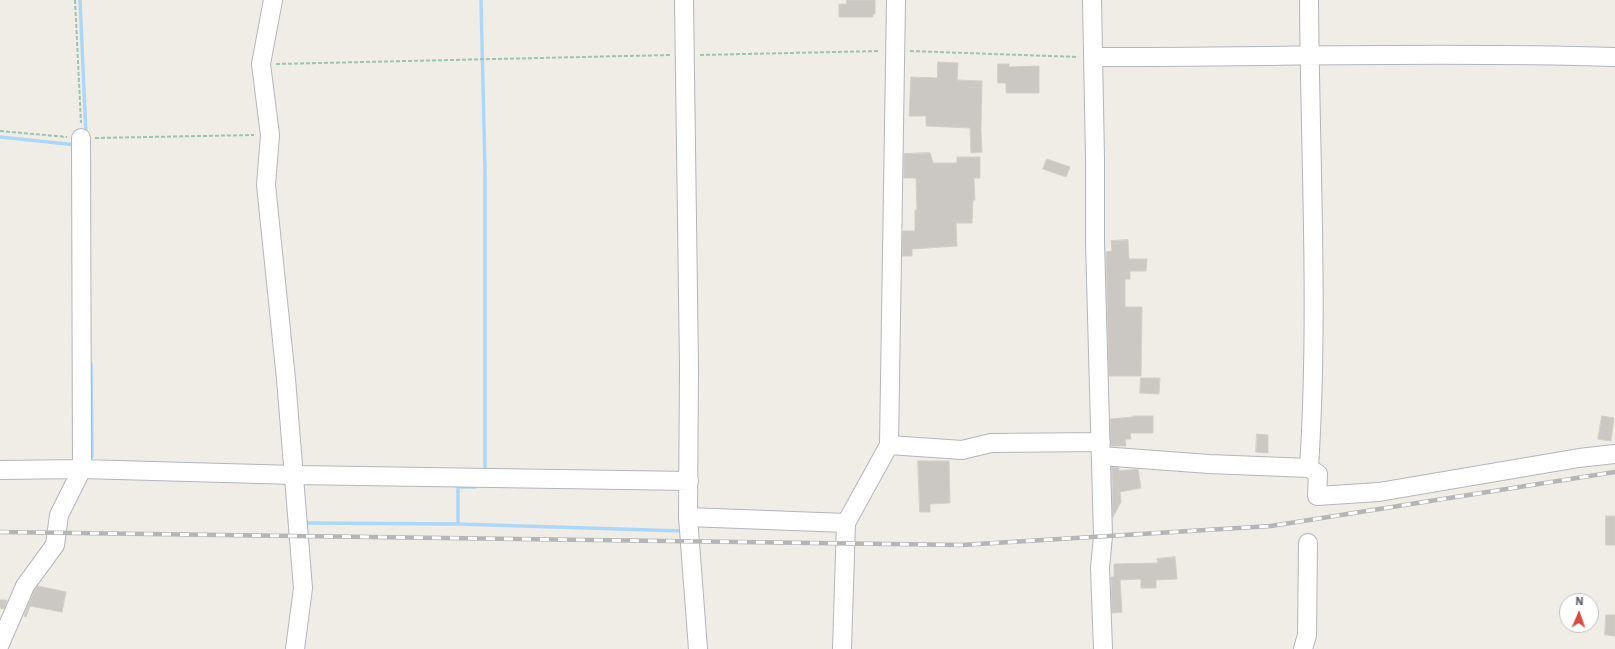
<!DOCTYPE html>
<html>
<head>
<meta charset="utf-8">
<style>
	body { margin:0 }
	#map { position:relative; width:1615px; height:649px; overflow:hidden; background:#efede6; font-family:"Work Sans",sans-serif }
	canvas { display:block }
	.north { position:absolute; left:1559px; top:593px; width:40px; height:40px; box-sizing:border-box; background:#fff; border:1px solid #bfc0c1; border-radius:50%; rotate:2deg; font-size:11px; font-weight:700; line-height:16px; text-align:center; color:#5e6165 }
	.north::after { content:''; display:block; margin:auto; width:14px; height:18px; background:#dc4b3f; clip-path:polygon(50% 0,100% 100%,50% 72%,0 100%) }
</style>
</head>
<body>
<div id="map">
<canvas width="1615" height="649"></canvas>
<div class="north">N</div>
</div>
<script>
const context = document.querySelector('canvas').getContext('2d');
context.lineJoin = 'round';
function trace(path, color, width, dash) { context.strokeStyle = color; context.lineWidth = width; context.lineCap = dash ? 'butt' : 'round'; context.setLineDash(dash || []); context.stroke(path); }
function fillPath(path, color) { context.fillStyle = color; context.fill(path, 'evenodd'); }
trace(new Path2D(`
	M80,0L86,134
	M481,0L485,170V473
	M0,137L77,145
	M91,364L92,457
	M303,523L458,524L683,531
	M458,524V487H475`), '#add7f9', 3.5);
const building = new Path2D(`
	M847,0H875V14H873V17H839V4H846Z
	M938,62L958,63L957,80L982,81L981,129L982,152L971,153L970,128L926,126V116H909L911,77L937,78Z
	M998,64H1009V67L1039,66V93H1006V83H998Z
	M930,153L933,163H957V157H980V178H974L975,200H973L972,223H956L957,246L912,249V256H902L903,231H915V210H917L916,178H904V154Z
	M1047,159L1070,167L1066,177L1043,169Z
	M1128,240L1129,259H1147L1146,271H1130V279H1125V307H1142L1141,376H1109L1106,252L1112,251L1111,241Z
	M1141,378H1160L1159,394L1140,393Z
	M1133,416H1153V433H1130L1131,439H1125L1126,446H1111L1110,419L1133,417Z
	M1602,416L1614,418L1611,441L1598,439Z
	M1257,434L1268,435V453L1256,452Z
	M918,461H949L950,503L930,504V512H920Z
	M1112,467L1119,468V471L1138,469L1141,488L1120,492L1121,502L1113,517Z
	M1606,516H1615V545H1606Z
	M1175,557L1177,579L1156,580V588H1141V579L1120,580L1122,612L1112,613L1111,577H1114V564L1158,563L1157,559Z
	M38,586L66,592L62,612L30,606L26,617L24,616L34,591Z
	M0,600H7L4,609L0,608Z
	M1606,615H1615V636L1605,635Z`);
fillPath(building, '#cbc8c3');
trace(building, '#d3cfc5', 1);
const minor = new Path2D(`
	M273,0L261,64L270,135L266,185L286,379L303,588L295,649
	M684,0L689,367L688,517L698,649
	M1092,0L1095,158V242L1103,536L1100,568L1103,649
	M1309,0C1310,156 1319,312 1309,468
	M1093,57C1267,57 1441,52 1615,57
	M889,445L962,450L991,443L1101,442
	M1101,456L1209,464L1309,468L1318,474L1317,496L1379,492L1579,458L1615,454
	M0,470L82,469L295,475L689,481
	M688,517L846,523
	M0,644L25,586L55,545L59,515L82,469L81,138
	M842,649L846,523L889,445L896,0
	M1303,649L1307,635L1308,543`);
trace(minor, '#b3b6ba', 20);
trace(new Path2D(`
	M75,0L81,123
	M910,51L1078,57
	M700,55L880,51
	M276,64L670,55
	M0,131L67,137
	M95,138L254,135`), '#9ec5aa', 2, [4, 2]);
trace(minor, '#fff', 18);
const rail = new Path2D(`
	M0,532L962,545L1271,526L1615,472`);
trace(rail, '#b4b5b5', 4.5);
trace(rail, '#fff', 3, [9]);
</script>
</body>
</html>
